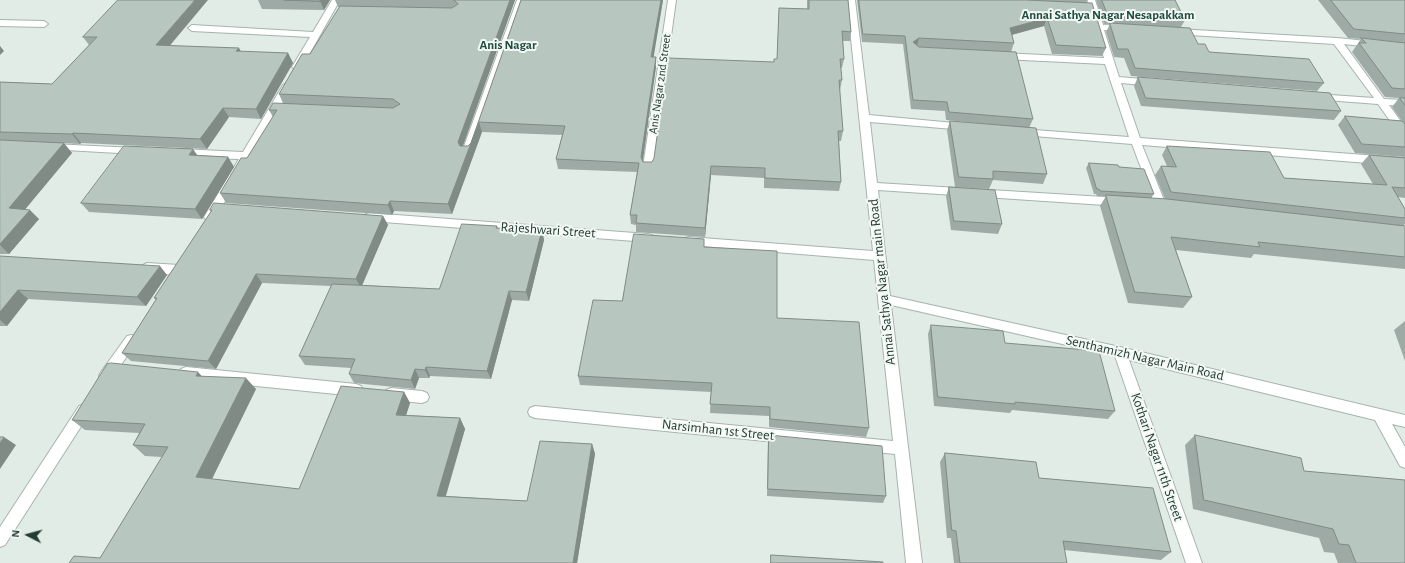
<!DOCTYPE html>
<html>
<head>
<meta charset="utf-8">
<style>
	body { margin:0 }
	#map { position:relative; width:1405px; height:563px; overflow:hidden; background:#e2ece7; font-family:"Alegreya Sans",sans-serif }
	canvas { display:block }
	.north { position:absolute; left:8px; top:515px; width:40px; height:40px; -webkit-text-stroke:3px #f3f8f5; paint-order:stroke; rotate:276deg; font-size:11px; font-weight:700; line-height:16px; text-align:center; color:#233c35 }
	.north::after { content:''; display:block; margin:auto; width:14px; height:18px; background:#233c35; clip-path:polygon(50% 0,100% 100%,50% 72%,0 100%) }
</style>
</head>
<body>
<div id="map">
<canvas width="1405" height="563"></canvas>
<div class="north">N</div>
</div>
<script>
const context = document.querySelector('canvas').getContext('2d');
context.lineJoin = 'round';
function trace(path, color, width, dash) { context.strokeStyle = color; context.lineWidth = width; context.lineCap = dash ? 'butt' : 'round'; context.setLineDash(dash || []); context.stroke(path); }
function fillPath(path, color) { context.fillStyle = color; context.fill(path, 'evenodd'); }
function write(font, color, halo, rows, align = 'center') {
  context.font = font + ' "Alegreya Sans",sans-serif'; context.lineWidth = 4; context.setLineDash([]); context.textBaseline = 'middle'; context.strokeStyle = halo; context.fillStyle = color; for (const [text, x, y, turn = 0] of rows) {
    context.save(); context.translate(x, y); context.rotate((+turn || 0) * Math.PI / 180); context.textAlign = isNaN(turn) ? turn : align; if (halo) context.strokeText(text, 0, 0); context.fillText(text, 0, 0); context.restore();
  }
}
const street = new Path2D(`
	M332,0H340L302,67L297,70L292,67L310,37L192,31L188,28L192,25L313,32Z
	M517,0H525L472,152L471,154H463L462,152Z
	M668,0H676L653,167L652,170H644L643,167Z
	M847,0H855L869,115L965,124L970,127L965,130L870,122L877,183L1120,198L1124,199L1126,202L1124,205L1120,206L878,190L890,296L1120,347L1405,415V427L1392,424L1405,447V468L1400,466L1375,420L1129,360L1202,563H1186L1115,356L891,305L922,563H906L895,454L535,418L530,416L528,412L530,408L535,406L893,441L874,260L689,245L685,244L683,241L685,238L689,237L873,251Z
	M1087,0H1095L1103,25L1124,26L1128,29L1124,32L1104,30L1119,77L1153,80L1158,83L1153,86L1121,83L1140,138L1405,158V166L1142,145L1166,205L1164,208H1156L1132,144L1021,135L1016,132L1021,129L1129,137L1105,64L1002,59L997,56L1002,53L1104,58Z
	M0,20L44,21L48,24L44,27L0,26Z
	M1177,29L1337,38L1405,45V51L1344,44L1384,99L1405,100V106L1389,105L1405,127V137L1401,136L1378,104L1313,99L1311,97L1316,94L1374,98L1334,44L1174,34L1173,32L1174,30Z
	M288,82L293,85L214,220H206L204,217L239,159L180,157L176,155L175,153L176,151L180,149L243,152L283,85Z
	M52,144L136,148L141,151L136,154L48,149L47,147Z
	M370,213L648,234L652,235L654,238L652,241L648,242L370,221L366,220L364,217L366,214Z
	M147,263L179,265L183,267L185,270L183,273L179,275L147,273L143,271L141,268L143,265Z
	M131,335L135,336L137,340L135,344L111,380L106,382L101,380L99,376L101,372L127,336Z
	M186,367L356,384L361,386L363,390L361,394L356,396L186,379L181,377L179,373L181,369Z
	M391,388L422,391L427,393L429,397L427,401L422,403L391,400L386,398L384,394L386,390Z
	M84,404L89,406L91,410L89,414L5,545L0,547V527L79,406Z`);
trace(street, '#a5b4ae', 2);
fillPath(street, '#fff');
fillPath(new Path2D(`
	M118,0L170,46L239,48L241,52L288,53L293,63L261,119L229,117L207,149L81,143L80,144L61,143L72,153L25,209L39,219L9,254H0V82L52,84L89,45L83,37Z
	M258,0H330L324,10L262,9Z
	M335,0H515L463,146H468L471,143L521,0H663L653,57H656V67L642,160L643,162H652L777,59L779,8L807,9V0H848L851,32L850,41H843L844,59L842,68H841L842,80L840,90H839L843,131L841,141H839L841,182L839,191L764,188V178L711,175L705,237L636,232V225L631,224L630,215L637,172L558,169L556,159L562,135L482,132L452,214L394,211L392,215L226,203L220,193L247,158L273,117L269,110L283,103L279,94L310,54L340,7H338Z
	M857,0H1088L1086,3L1106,48L1102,56L1052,54L1044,26L1012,35L1014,43L1011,52L918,47L1033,119L1029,128L1047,174L1043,184L993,180L989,189L955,187L947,130L950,121L997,125L946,120L945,111L911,109L903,44L862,42Z
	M1096,0H1175L1185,20L1181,27L1198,44L1209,52L1324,83L1317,91L1131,76L1124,58L1114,57L1106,32L1110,24H1104Z
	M1318,0H1405V157L1355,153L1338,125L1345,116L1402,121L1392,107L1399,98L1385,97L1352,52L1361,39L1348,38Z
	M1138,77L1341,111L1334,120L1141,106L1134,86Z
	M1167,146L1284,178L1373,184L1361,164L1369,155L1405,158V198L1398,197L1405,209V224L1403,226H1405V269L1254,254L1251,258L1176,250L1192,297L1183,308L1128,303L1100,206L1106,196H1097L1096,194H1094L1086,168L1089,163L1119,167L1154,194L1151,198L1165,199L1155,175L1161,166H1167L1162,155Z
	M198,155L228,157L234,167L202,219L89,212L81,203Z
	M949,187L1002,224L998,234L951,230L946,196Z
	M210,210L383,216L388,225L362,285L439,289L497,226L498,228L542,230L544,240L529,301L512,300L491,379L430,376L429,378H419L415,389L354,383L349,374L351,368L305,365L299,356L331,286L262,283L216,369L131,361L122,353L156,300L154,298L211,212Z
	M704,247L777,318L869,428L866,437L769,427V416L710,413L711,392L580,385L578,376L622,301Z
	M0,256L167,275L146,306L28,299L7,326H0Z
	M1405,321V361L1394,330Z
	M931,325L1005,343L1115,411L1108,419L1012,410L1010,413L934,406L928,334Z
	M202,376L256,389L212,479L299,489L404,392L410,403L406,415L460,418L465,429L446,496L527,501L592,444L595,454L577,563H69L100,558L162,457L145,456L133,445L139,433L85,430L72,420Z
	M769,435L886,496L883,503L767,496L768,443Z
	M1195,435L1304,471L1405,563H1338L1334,553L1324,552L1319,538L1193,509L1185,445Z
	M945,453L1039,478L1171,552L1161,560L1064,550L1067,563H954L951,538H947L940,462Z`), '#9eaaa5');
fillPath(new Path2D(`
	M195,0H208L162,55L156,45Z
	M320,0H330L324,10L320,1Z
	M510,0H515L461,151L458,142Z
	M661,0H663L652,67L651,57Z
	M1047,18L1044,26L1007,36L1010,28Z
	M919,38L917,46L913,42Z
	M0,46L4,51L0,55Z
	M239,48L244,58L236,51Z
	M288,53L293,63L261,119L256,109Z
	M656,57V67L642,167L641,157Z
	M223,108L229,117L207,149L200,139Z
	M479,122L482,132L452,214L448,204Z
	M73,133L81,143L80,144L72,134Z
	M64,143L72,153L18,218L9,208Z
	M193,149L200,159L189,155Z
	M228,157L234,167L202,219L195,209Z
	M711,166V175L705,237V228Z
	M390,201L394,211L392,215L388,205Z
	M30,210L39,219L9,254L0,245V244Z
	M383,216L388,225L361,288L356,279Z
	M542,230L544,240L529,301L526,292Z
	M160,266L167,275L146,306L137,297Z
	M256,274L262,283L216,369L208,361Z
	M18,290L28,299L7,326L0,320V312Z
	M509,291L512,300L491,379L487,371Z
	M426,367L430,376L429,378L425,370Z
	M415,369L419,378L415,389L411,380Z
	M198,372L208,383L196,376Z
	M246,378L256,389L208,487L196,477Z
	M404,392L410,403L403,425L396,415Z
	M460,418L465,429L443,505L437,496Z
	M4,437L16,445L0,469V443Z
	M592,444L595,454L577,563H573Z`), '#818b86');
const building = new Path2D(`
	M118,0H195L156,45L239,48L236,51L288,53L256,109L223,108L200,139L73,133L72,134L0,132V82L52,84L97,37H83Z
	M284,0H320V1Z
	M454,0H510L458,142L460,146H468L471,143L521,0H661L651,57H656L641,157L643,162H652L654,158L668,58L774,62V59H777L779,8L809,9V0H848L851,32L842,31L844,59H840L842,80H839L843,131H838L841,182L765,178V168L711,166L705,228L636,223L637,215H630L639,163L556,159L565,126L479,122L448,204L390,201L388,205L220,193L241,158H247L277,110H269L273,103L393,108L400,104L393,99L279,94L302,54H310L340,6L452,8L458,4Z
	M859,0H1026L1092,3L1106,48L1056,45L1047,18L1010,28L1014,43L919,38L913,42L919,47L1016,52L1033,119L949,112L947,102L913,100L905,36L863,34Z
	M1102,0H1175L1185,20L1108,15Z
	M1331,0H1405V34L1354,29Z
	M1110,23L1190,28L1198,44H1205L1209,52L1309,59L1324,83L1135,68L1128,49H1118Z
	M1361,38L1405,43V89L1392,88L1359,43H1366Z
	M1138,77L1330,93L1341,111L1146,98Z
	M1400,98H1405V105Z
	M1345,116L1402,121L1405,124V147L1362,144Z
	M950,121L1036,128L1047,174L993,171V179L959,177Z
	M0,140L64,143L9,208L30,210L0,244Z
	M124,146L193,149L189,155L228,157L195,209L81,203Z
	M1167,146L1270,152L1284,178L1387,185L1369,155L1405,158V188L1392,187L1405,209V218L1171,192L1161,166L1176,167Z
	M1089,163L1118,165L1119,167L1144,169L1154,194L1100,191L1099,189H1097Z
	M949,187L995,190L1002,224L954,221Z
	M1106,195L1167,199L1405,226V257L1258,242L1260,247L1171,237L1192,297L1135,292Z
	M214,203L383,216L356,279L256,274L208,361L122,353L157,298H154L212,210H210Z
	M462,224L497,226L496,228L542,230L526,292L509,291L487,371L426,367L425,370L415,369L411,380L349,374L355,359L299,356L332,284L439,289Z
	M634,234L704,239V247L777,251V318L859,322L869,428L770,419V407L710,404L712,383L578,376L593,300L622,301Z
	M0,256L160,266L137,297L18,290L0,312Z
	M931,325L1003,331L1005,343L1099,351L1115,411L1015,402V404L938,397Z
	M111,363L198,372L196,376L246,378L196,477L299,489L341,386L404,392L396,415L460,418L437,496L527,501L540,441L592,444L573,563H69L74,556L100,558L168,447L133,445L145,424L72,420L107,364Z
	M769,435L882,446L886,496L768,489Z
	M1195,435L1301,458L1304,471L1405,480V563H1356L1349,545L1339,544L1333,529L1204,500Z
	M0,437H4L0,443Z
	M945,453L1036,462L1039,478L1153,488L1171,552L1063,541L1067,563H960L956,531L952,530Z
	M771,555L883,562V563H771Z`);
fillPath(building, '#b8c6c0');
trace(building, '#818b86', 1);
write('12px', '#233c35', '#f3f8f5', [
	["Anis Nagar 2nd Street",660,84,-82]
]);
write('bold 13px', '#204d41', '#f3f8f5', [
	["Annai Sathya Nagar Nesapakkam",1108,15],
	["Anis Nagar",508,45]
]);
write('14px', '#233c35', '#f3f8f5', [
	["Rajeshwari Street",548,230,4],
	["Annai Sathya Nagar main Road",882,282,-96],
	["Senthamizh Nagar Main Road",1145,358,13],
	["Narsimhan 1st Street",718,430,6],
	["Kothari Nagar 11th Street",1157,457,71]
]);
</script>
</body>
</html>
